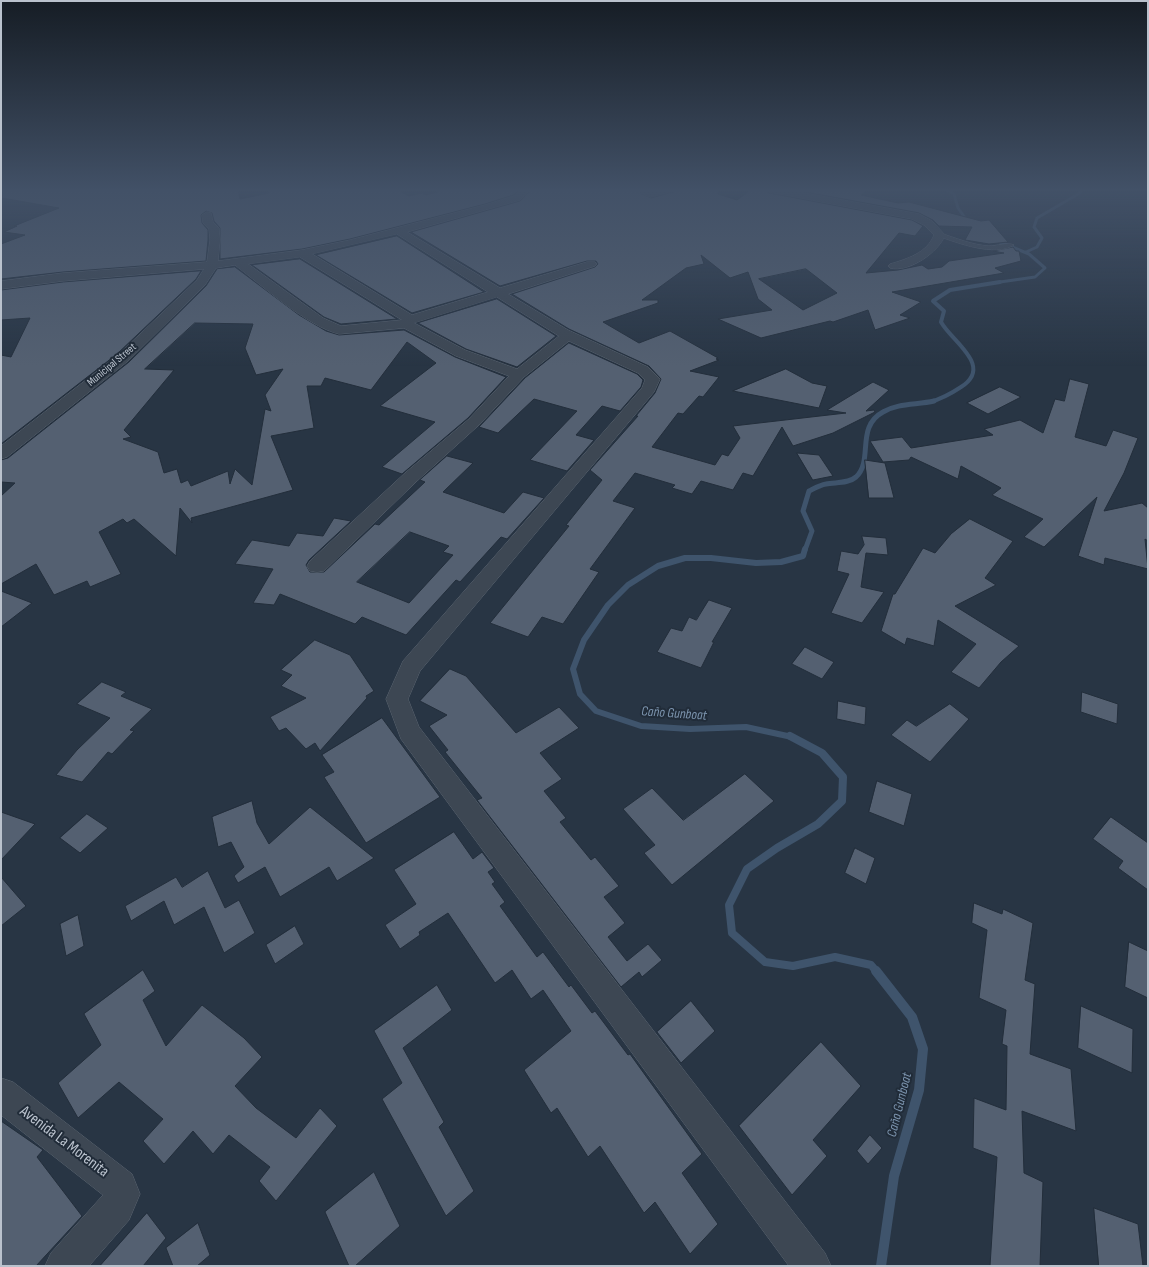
<!DOCTYPE html>
<html>
<head>
<meta charset="utf-8">
<style>
	body { margin:0 }
	#map { position:relative; width:1149px; height:1267px; overflow:hidden; background:#283544; font-family:"Sofia Sans Condensed",sans-serif }
	canvas { display:block }
	.frame { position:absolute; inset:0; border:2px solid #bac2cd; pointer-events:none }
</style>
</head>
<body>
<div id="map">
<canvas width="1149" height="1267"></canvas>
<div class="frame"></div>
</div>
<script>
const context = document.querySelector('canvas').getContext('2d');
context.lineJoin = 'round';
function trace(path, color, width, dash) { context.strokeStyle = color; context.lineWidth = width; context.lineCap = dash ? 'butt' : 'round'; context.setLineDash(dash || []); context.stroke(path); }
function fillPath(path, color) { context.fillStyle = color; context.fill(path, 'evenodd'); }
function write(font, color, halo, rows, align = 'center') {
  context.font = font + ' "Sofia Sans Condensed",sans-serif'; context.lineWidth = 4; context.setLineDash([]); context.textBaseline = 'middle'; context.strokeStyle = halo; context.fillStyle = color; for (const [text, x, y, turn = 0] of rows) {
    context.save(); context.translate(x, y); context.rotate((+turn || 0) * Math.PI / 180); context.textAlign = isNaN(turn) ? turn : align; if (halo) context.strokeText(text, 0, 0); context.fillText(text, 0, 0); context.restore();
  }
}
trace(new Path2D(`
	M945,189L954,194L958,208L968,222
	M1026,252L1037,247L1042,238L1034,227L1037,218L1080,193V189
	M993,283L1035,277L1045,268L1029,254L995,240`), '#3f546c', 3);
trace(new Path2D(`
	M930,402C941,399 952,393 961,387C994,366 952,342 941,322L944,311L933,301L950,290L1000,282`), '#3f546c', 4);
trace(new Path2D(`
	M805,550L812,531L803,511L809,491C815,488 820,485 826,484C835,482 848,484 856,477C874,460 855,427 883,412C898,403 917,405 934,401`), '#3f546c', 5);
trace(new Path2D(`
	M792,737L746,727L690,729L641,726L596,711L580,694L573,669L584,640L608,605L628,585L658,566L685,558H711L756,563L781,562L803,556L805,549`), '#3f546c', 6);
trace(new Path2D(`
	M790,736L822,753L843,777L842,801L818,824L777,848L747,869L729,905L732,933L765,962L793,966L835,957L871,965L877,972`), '#3f546c', 8);
trace(new Path2D(`
	M876,971L912,1017L923,1049L919,1090L894,1176L881,1266`), '#3f546c', 10);
const building = new Path2D(`
	M3,189H238L240,199L269,193V189H395L409,196L422,193L426,195L449,189H519L513,195L485,204L350,239L302,249L220,259V228L214,221L212,213L206,211L201,215L202,223L208,230V240L206,261L63,272L1,279V244L25,235L4,232L17,226H14L59,208L2,198Z
	M532,189H630L651,198L673,192L676,189H717L718,194L737,200L752,189H763L769,193L912,220L923,226L915,236L899,233L866,273L898,270L922,265L928,269L942,267L949,261L1004,253L993,251L1013,247L1016,251H1019L1021,261L995,268L1004,273L892,292L921,302L900,315L910,318L875,330L868,310L833,322L830,321L761,338L718,319L772,310L758,299L748,272L730,278L701,255L704,264L686,268L642,300H658V303L603,322L639,343L670,331L718,358L716,359L719,360L690,371L719,377L703,397L699,396L683,414L678,413L652,447L715,465L722,454L728,456L740,438L733,426L846,413L827,410L873,382L889,390L866,411L874,410L875,412L833,433L793,446L782,427L753,476L743,473L733,490L701,481L692,494L672,488L675,485L635,473L613,501L635,508L590,569L599,572L563,624L542,617L528,637L490,623L569,526L566,525L602,480L590,470L638,416H636L655,393L661,379L649,366L569,329L512,294L595,267L598,264L596,261H587L500,286L411,232L520,201ZM806,269L837,293L803,310L759,279Z
	M790,189H867L861,195L898,203L909,202L981,221L989,220L1008,242L989,244L965,240L972,227L939,226L933,220L919,213Z
	M397,236L484,292L412,313L316,255Z
	M300,259L397,319L341,324L324,317L252,265Z
	M235,267L299,315L326,331L339,335L404,330L455,357L506,377L468,418L402,474L382,467L435,422L380,406L436,363L407,342L371,390L325,378L321,386H307L314,428L271,436L293,490L191,518L192,523L180,508L176,556L134,519L127,523L123,519L99,532L121,574L90,587L87,581L54,595L36,564L1,584V496L15,483L1,482V460L8,458L129,362L206,286L217,269ZM195,323L253,324L245,348L256,375L283,369L265,395L271,411L265,409L252,485L235,469L230,484L228,471L191,486L188,480L181,483L177,469L164,473L158,452L123,439L131,437L124,430L174,370L145,369Z
	M201,271L196,279L117,354L1,444V355L11,357L30,318L1,320V290L63,282Z
	M497,299L556,336L517,367L466,349L418,323Z
	M569,343L637,374L643,380L641,387L620,411L602,406L576,435L594,440L567,471L530,460L577,411L534,399L498,433L479,427L525,378Z
	M786,369L812,383L827,386L819,408L733,391Z
	M1070,379L1089,384L1075,437L1106,446L1113,430L1138,438L1124,473L1104,511L1142,503L1148,508V541L1145,539L1148,569L1105,558L1104,565L1078,556L1097,497L1044,547L1024,537L1043,519L992,495L1001,488L961,466L958,479L911,457L909,460L883,462L870,441L902,437L911,448L993,435L984,429L1020,420L1043,433L1055,399L1064,401Z
	M1000,387L1021,397L988,414L967,403Z
	M797,453L819,455L833,476L813,480Z
	M447,456L473,463L443,492L504,513L523,492L544,498L507,539L501,537L460,582L456,580L406,635L362,617L355,624L280,594L274,605L253,603L273,569L235,564L252,540L289,546L297,533L323,536L334,518L351,521L309,560L306,565L310,572H324L375,524L379,525L425,482L420,480ZM410,532L449,546L443,552L453,555L409,603L357,582Z
	M865,460L885,463L894,498H869Z
	M970,519L1013,541L985,578L996,585L955,606L1019,646L1001,662L979,688L951,672L976,644L938,620L934,646L907,638L905,645L881,631L893,594H895L923,548L935,553L951,534Z
	M862,536L886,538L888,555L866,553L861,587L884,592L862,623L831,613L849,574L837,571L841,551L858,554L864,545Z
	M1,591L32,603L1,627Z
	M709,600L732,608L712,642H714L701,668L657,652L671,628L682,631L689,617L696,620Z
	M315,640L350,655L374,691L366,696L367,698L320,751L315,743L306,749L286,728L279,731L270,717L306,698L281,686L292,675L281,670Z
	M805,647L834,662L822,679L792,664Z
	M450,669L466,676L516,733L559,707L579,728L540,753L562,779L544,791L566,818L560,822L591,860L595,857L619,886L604,897L625,923L608,937L627,961L648,944L662,960L642,977L639,972L621,987L477,800L482,798L445,752L448,750L429,726L447,715L420,701Z
	M102,682L126,692L121,696L152,709L130,730L134,731L112,754L108,752L82,782L56,775L77,750L110,718L77,704Z
	M1082,692L1118,704L1117,724L1081,712Z
	M838,701L866,707L865,725L837,719Z
	M950,704L969,719L930,762L891,735L907,720L916,726Z
	M382,718L440,797L366,843L324,777L334,772L322,755Z
	M745,774L774,801L672,885L644,853L655,845L623,809L652,788L683,820Z
	M877,781L912,794L904,826L869,812Z
	M252,801L257,823L269,844L310,807L374,858L337,881L329,867L280,897L265,867L238,883L234,876L244,867L231,842L218,847L212,817Z
	M1,812L35,824L1,860Z
	M87,814L108,828L80,853L60,838Z
	M1111,817L1148,843V890L1118,868L1123,861L1093,839Z
	M454,832L473,859L482,852L494,868L488,872L495,882L492,884L505,902L500,906L537,957L543,952L569,987L571,985L592,1013L595,1011L628,1055L630,1054L702,1154L682,1173L718,1224L690,1254L655,1202L644,1213L600,1146L588,1157L557,1108L551,1113L524,1070L571,1031L543,990L531,999L512,970L495,983L448,913L419,932L420,935L400,949L385,925L416,904L394,870Z
	M855,848L875,858L866,884L845,873Z
	M208,871L225,908L239,900L255,933L224,953L204,907L174,925L164,901L131,921L125,906L176,877L182,887Z
	M1,877L26,906L1,926Z
	M974,903L1002,914L1003,909L1033,923L1025,980L1035,984L1030,1054L1071,1069L1076,1131L1022,1111L1024,1173L1043,1182L1040,1266H990L997,1157L973,1148L974,1098L1006,1110L1007,1046L1002,1044L1006,1010L979,998L987,930L972,923Z
	M78,915L84,946L66,956L60,924Z
	M295,926L304,944L275,964L266,945Z
	M1129,942L1148,951V998L1125,987Z
	M143,970L155,991L143,1000L166,1046L202,1005L244,1038L262,1057L235,1086L256,1108L296,1138L320,1108L337,1126L276,1201L259,1181L270,1167L229,1135L213,1154L193,1131L164,1164L143,1141L163,1119L119,1082L78,1118L58,1083L101,1045L84,1014Z
	M437,985L452,1010L403,1048L444,1122L439,1127L474,1191L446,1216L382,1099L402,1083L374,1031Z
	M691,1001L715,1031L681,1063L657,1032Z
	M1081,1006L1133,1029L1132,1073L1078,1048Z
	M821,1042L861,1086L813,1140L827,1156L792,1195L739,1126Z
	M1,1121L43,1150L37,1157L82,1216L36,1266H1Z
	M870,1135L882,1148L868,1164L857,1151Z
	M374,1172L400,1226L355,1266H349L325,1212Z
	M1094,1208L1138,1224L1143,1266H1099Z
	M147,1213L166,1238L143,1266H100Z
	M198,1223L210,1255L197,1266H173L166,1248Z`);
fillPath(building, '#546071');
trace(building, '#232e3b', 1);
const lane = new Path2D(`
	M940,233C956,238 972,245 989,246C996,246 1008,242 1014,245C994,257 958,243 938,236Z`);
const street = new Path2D(`
	M521,189H531L520,200L407,232L500,288L587,262H595L597,264L595,266L508,294L568,330L648,367L660,379L654,392L420,671L408,699L419,727L825,1253L831,1266H789L401,739L386,699L403,661L642,388L645,380L638,373L569,341L524,377L479,425L417,481L324,571L317,572L310,571L307,566L310,561L405,473L469,419L509,376L456,356L404,328L339,334C307,326 263,286 235,265L216,268L205,285L128,361L7,457L1,459V446L118,355L197,280L204,269L63,281L1,289V281L63,273L207,262L210,240L209,229L203,223L202,215L207,212L211,213L213,222L219,228L220,240L218,261L302,250L350,240L485,205L514,196ZM397,234L488,292L412,315L312,254ZM300,257L402,320L341,326L323,318L248,264ZM497,297L559,336L517,369L465,350L414,323Z
	M631,189C639,189 644,191 651,191C659,191 667,188 675,189L673,191L651,197Z
	M764,189H783L919,214L932,221L945,235C939,252 909,273 890,268L888,266L890,264C907,259 927,253 934,235L924,225L912,219L769,192Z
	M1,1078L13,1082L132,1174L140,1194L129,1220L89,1266H45L51,1253L103,1195L1,1115Z`);
trace(lane, '#5b6571', 1);
trace(street, '#5b6571', 1);
fillPath(lane, '#3d4753');
fillPath(street, '#3d4753');
const sky = context.createLinearGradient(0, 0, 0, 366);
sky.addColorStop(0, '#161d25');
sky.addColorStop(0.52, '#425167');
sky.addColorStop(1, '#42516700');
context.fillStyle = sky;
context.fillRect(0, 0, 1149, 366);
write('11px', '#bac2cd', '#212c39', [
	["Municipal Street",112,365,-40]
]);
write('italic 14px', '#7c94ae', '#212c39', [
	["Caño Gunboat",674,714,4],
	["Caño Gunboat",900,1105,-76]
]);
write('16px', '#bac2cd', '#212c39', [
	["Avenida La Morenita",64,1142,37]
]);
</script>
</body>
</html>
